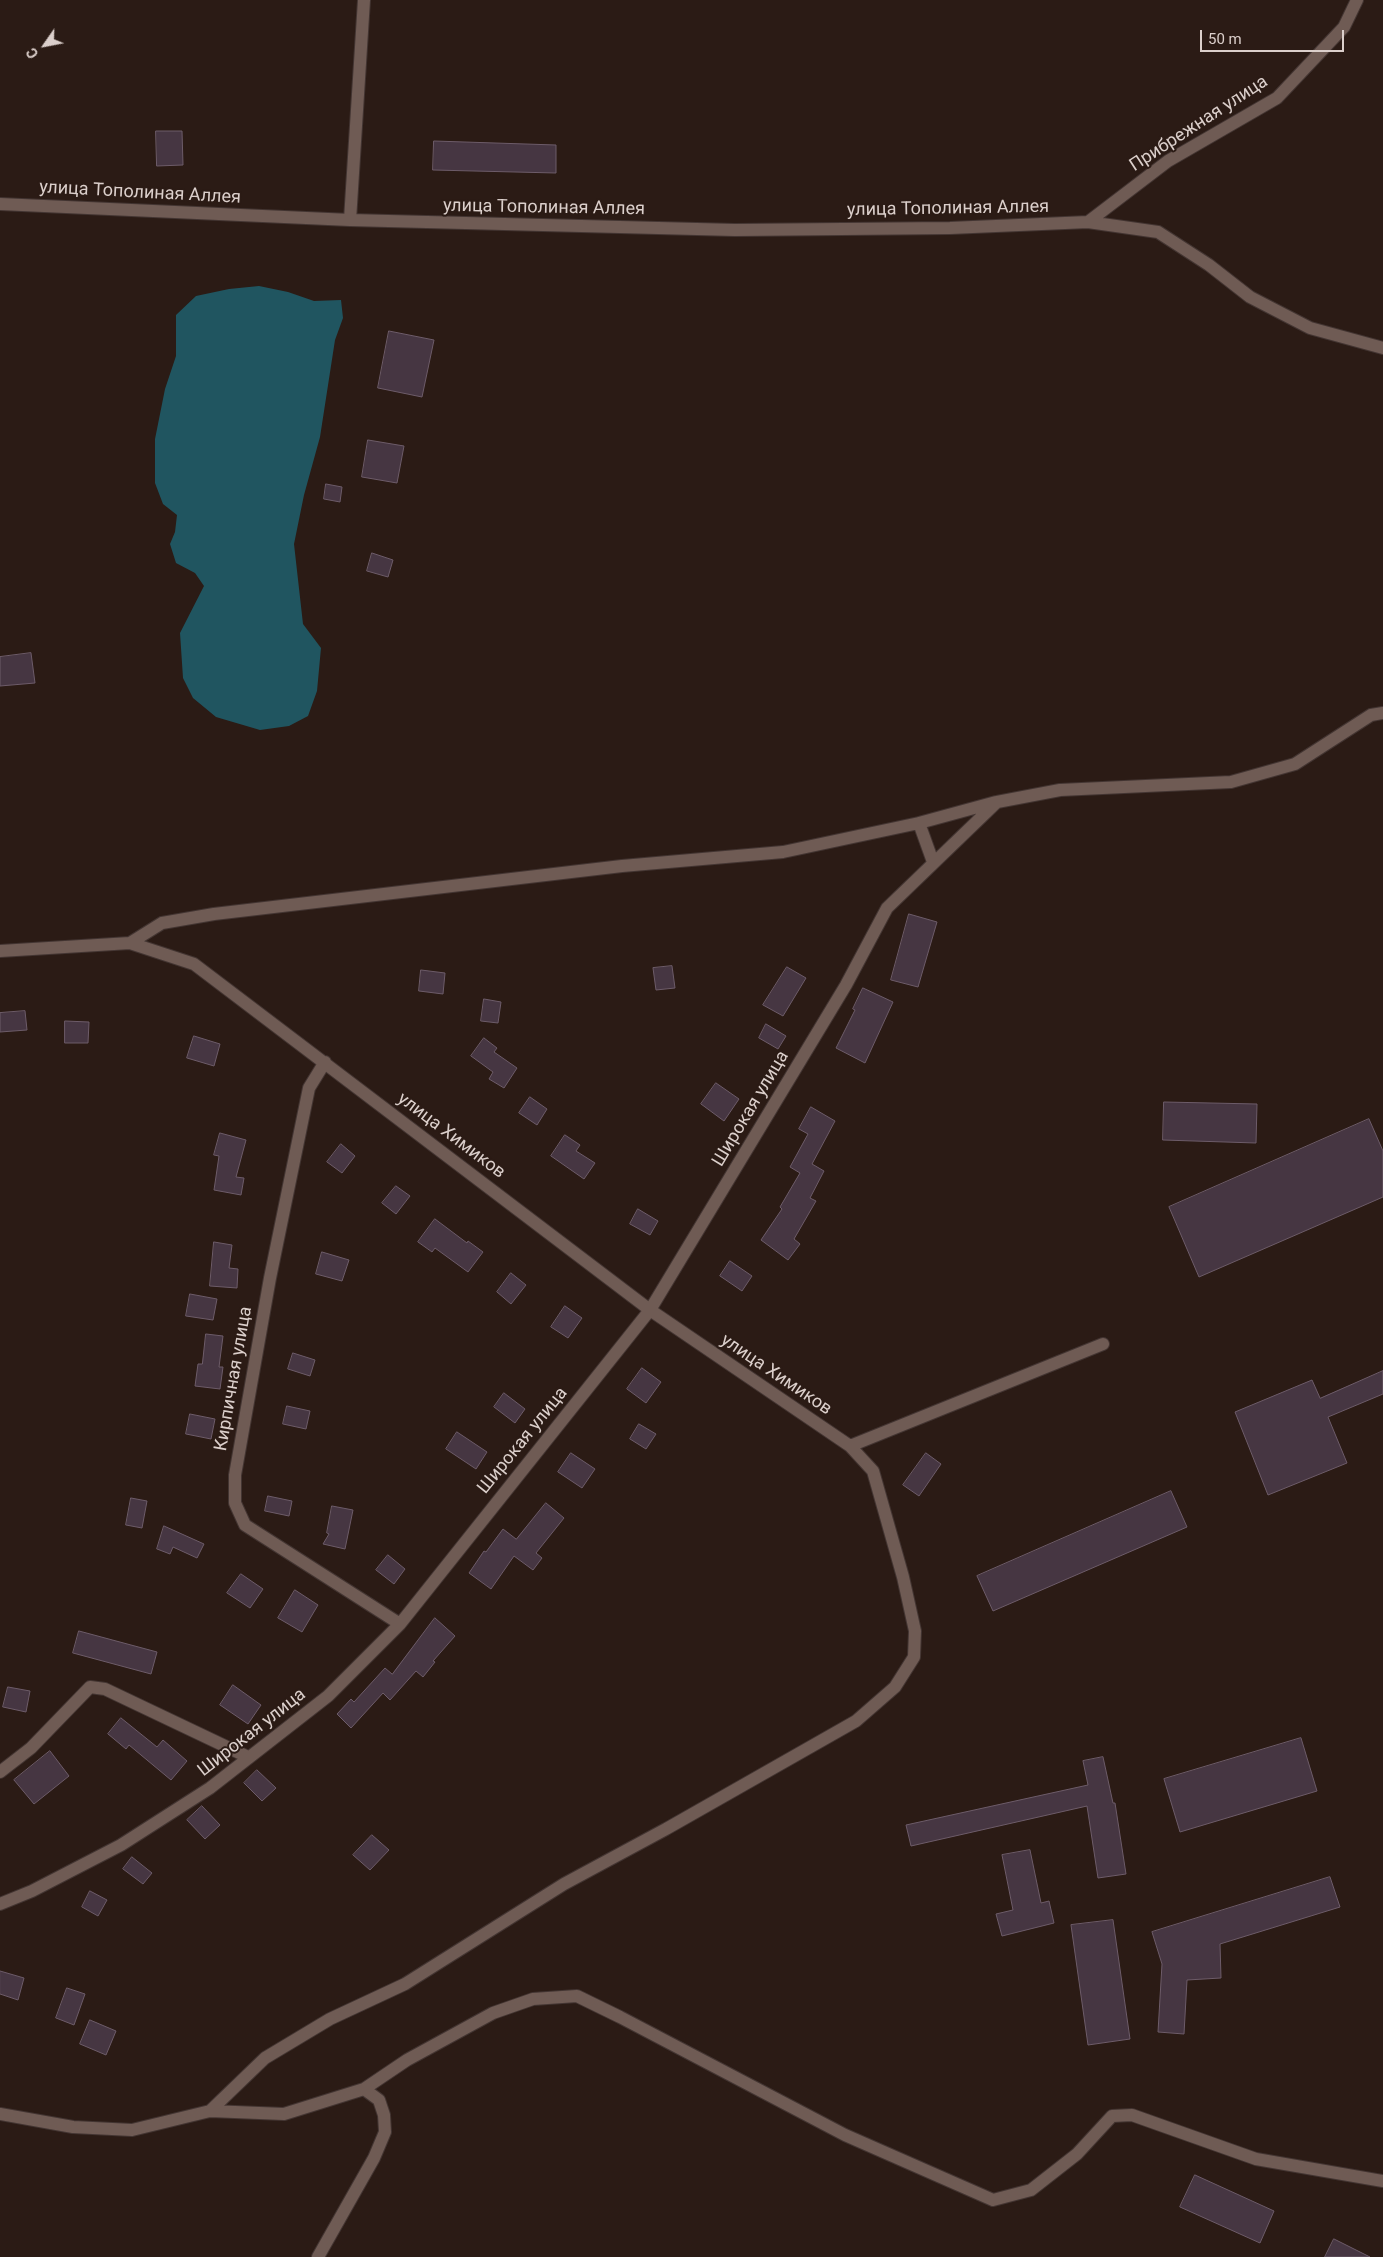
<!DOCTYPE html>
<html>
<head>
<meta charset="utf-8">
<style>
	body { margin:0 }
	#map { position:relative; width:1383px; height:2257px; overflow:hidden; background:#2b1b15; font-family:Roboto,sans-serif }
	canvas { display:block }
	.north { position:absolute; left:20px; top:20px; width:50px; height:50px; -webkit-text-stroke:4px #2b1b15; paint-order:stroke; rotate:237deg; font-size:14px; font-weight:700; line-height:20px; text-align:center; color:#dbcfcb }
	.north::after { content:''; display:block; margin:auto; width:18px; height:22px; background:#dbcfcb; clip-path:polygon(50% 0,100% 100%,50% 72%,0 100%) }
	.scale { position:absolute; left:1200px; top:30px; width:144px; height:22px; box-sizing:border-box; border:2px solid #dbcfcb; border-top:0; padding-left:6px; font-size:15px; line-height:18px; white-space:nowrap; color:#dbcfcb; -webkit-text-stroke:4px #2b1b15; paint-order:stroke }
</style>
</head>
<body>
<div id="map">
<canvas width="1383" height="2257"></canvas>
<div class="north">С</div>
<div class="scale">50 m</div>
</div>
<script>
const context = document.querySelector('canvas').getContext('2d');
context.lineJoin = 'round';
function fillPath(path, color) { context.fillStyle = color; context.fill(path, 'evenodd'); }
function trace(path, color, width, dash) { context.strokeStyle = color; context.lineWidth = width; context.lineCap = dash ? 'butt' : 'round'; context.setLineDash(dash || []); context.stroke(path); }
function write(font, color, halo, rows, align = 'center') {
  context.font = font + ' Roboto,sans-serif'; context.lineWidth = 4; context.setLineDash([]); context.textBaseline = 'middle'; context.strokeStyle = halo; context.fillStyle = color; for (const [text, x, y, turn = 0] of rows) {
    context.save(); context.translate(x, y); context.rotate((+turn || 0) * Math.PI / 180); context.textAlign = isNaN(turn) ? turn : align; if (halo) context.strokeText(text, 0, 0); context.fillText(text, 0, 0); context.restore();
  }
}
fillPath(new Path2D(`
	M259,286L288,292L314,301L341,300L343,318L335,340L320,437L304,495L294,544L303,624L321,648L317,691L308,716L289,726L260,730L216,717L193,698L183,678L180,633L204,586L195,573L176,563L170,544L175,532L177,515L163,504L155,483V439L165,389L176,356V315L196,296L229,289Z`), '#205560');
const building = new Path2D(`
	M156,131H182L183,165L157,166Z
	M434,141L556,145V173L433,170Z
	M389,331L434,340L422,397L378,388Z
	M368,440L404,446L397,483L362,477Z
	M326,484L342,487L340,502L324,499Z
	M372,553L393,560L388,577L367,571Z
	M31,653L35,683L0,686V657Z
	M909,914L937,922L918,987L891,980Z
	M672,966L675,988L656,990L653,968Z
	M787,967L806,978L783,1016L763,1005Z
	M421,970L445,973L443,994L419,991Z
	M863,988L893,1002L865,1063L836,1048L855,1010L853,1009Z
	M484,999L501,1002L498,1023L481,1021Z
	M25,1011L27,1030L0,1032V1013Z
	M65,1021L89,1022L88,1043H65Z
	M766,1024L786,1036L778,1049L759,1038Z
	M194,1036L220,1044L214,1066L187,1058Z
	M484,1038L497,1048L494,1052L517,1068L504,1088L489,1079L493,1072L471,1056Z
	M716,1083L739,1099L724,1121L701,1104Z
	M530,1097L547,1109L537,1125L519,1113Z
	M1164,1102L1257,1104L1256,1143L1163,1140Z
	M811,1107L835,1121L812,1164L824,1171L810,1198L816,1201L794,1239L800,1244L788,1260L761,1240L782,1209L780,1207L800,1173L790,1167L808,1134L799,1129Z
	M1369,1119L1383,1151V1197L1199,1277L1169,1207Z
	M220,1133L246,1140L236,1177L244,1178L241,1195L214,1190L219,1156L214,1155Z
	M565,1135L580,1145L576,1151L595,1163L584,1179L551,1156Z
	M341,1144L355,1156L342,1173L327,1162Z
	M396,1186L410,1196L396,1214L382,1203Z
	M638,1209L658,1221L650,1235L630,1224Z
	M435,1219L467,1243L468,1241L483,1252L468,1272L435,1248L432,1252L418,1242Z
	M214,1242L232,1245L229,1268L238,1269L237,1288L210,1286Z
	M322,1252L349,1260L342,1281L316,1274Z
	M730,1261L752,1276L742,1291L720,1276Z
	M511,1273L526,1285L511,1304L497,1292Z
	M190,1294L217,1299L213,1320L186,1316Z
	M565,1306L582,1318L568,1338L551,1327Z
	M206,1334L223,1336L219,1367H223L220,1389L195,1386L198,1364H202Z
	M293,1353L315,1360L310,1376L288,1369Z
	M642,1368L661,1382L646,1403L627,1389Z
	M1383,1371V1394L1328,1417L1347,1463L1268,1495L1235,1412L1312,1380L1320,1398Z
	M504,1393L525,1409L515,1423L494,1407Z
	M287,1406L310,1411L306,1429L283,1424Z
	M190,1414L215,1419L211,1439L186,1434Z
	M639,1424L656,1434L646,1449L630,1439Z
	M457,1432L487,1452L476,1469L446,1449Z
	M571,1453L595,1469L582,1488L558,1472Z
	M926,1453L941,1464L919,1496L903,1485Z
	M1171,1491L1187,1527L993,1611L977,1576Z
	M268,1496L292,1501L289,1516L265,1511Z
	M131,1498L147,1501L142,1528L126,1525Z
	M546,1503L564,1518L536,1553L542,1558L533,1570L514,1556L491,1589L469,1573L484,1551L486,1552L503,1529L516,1539Z
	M332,1506L353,1510L345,1549L323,1544L329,1534L327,1533Z
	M164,1526L204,1544L197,1558L173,1547L170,1554L157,1549Z
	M388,1555L405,1569L394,1584L376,1570Z
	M241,1574L263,1589L250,1608L227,1593Z
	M295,1590L318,1605L302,1632L278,1618Z
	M435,1618L455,1636L433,1661L435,1662L423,1677L416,1671L390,1700L383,1693L351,1728L337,1714L351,1699L354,1702L385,1668L392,1674Z
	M79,1631L157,1652L151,1674L73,1653Z
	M233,1685L261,1705L248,1724L220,1705Z
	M8,1687L30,1691L26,1712L3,1707Z
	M121,1718L157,1747L163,1740L187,1761L171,1780L129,1745L126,1749L108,1734Z
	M1301,1738L1317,1791L1180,1832L1164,1779Z
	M50,1751L69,1776L34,1804L14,1780Z
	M1103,1757L1113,1803H1115L1126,1874L1098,1878L1087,1806L911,1846L906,1825L1088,1785L1083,1761Z
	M257,1770L276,1788L262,1801L244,1783Z
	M202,1806L220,1825L205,1839L187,1820Z
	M372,1835L389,1850L370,1870L353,1855Z
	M1030,1850L1041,1903L1049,1901L1054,1923L1002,1936L996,1914L1013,1910L1002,1855Z
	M132,1857L152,1873L143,1884L123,1869Z
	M1330,1877L1340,1907L1220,1944L1221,1978L1187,1980L1184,2034L1158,2032L1162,1964L1152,1932Z
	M90,1891L107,1900L98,1916L82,1907Z
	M1113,1920L1130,2039L1088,2045L1071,1925Z
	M0,1971L24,1978L18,2000L0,1994Z
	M67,1988L85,1994L74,2025L56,2018Z
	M90,2020L116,2031L106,2055L80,2044Z
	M1195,2175L1274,2211L1260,2243L1180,2207Z
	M1334,2239L1370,2257H1325Z`);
fillPath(building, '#463642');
trace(building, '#6d5c69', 1);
const minor = new Path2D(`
	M0,204L350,220L735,230L950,228L1088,222L1158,232L1209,265L1250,297L1310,328L1383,348
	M350,220L364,0
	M1088,222L1168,161L1277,98L1344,27L1357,0
	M919,823L996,802
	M130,943L162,923L214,914L622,866L783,852L919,823L933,862
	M0,951L130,943L194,964L650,1310L850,1446L873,1471L903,1577L915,1631L914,1657L895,1687L856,1721L666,1829L564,1884L405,1984L330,2019L265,2058L210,2111
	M325,1062L309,1088L270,1278L235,1475V1503L245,1525L400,1624
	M850,1446L1103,1344
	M0,1772L31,1748L90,1687L105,1689L248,1757
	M0,1904L32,1891L121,1845L210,1788L328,1696L400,1624L650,1310L846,985L887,908L997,802L1060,790L1231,782L1295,764L1371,715L1383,713
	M0,2114L73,2127L132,2130L210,2111L284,2114L364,2089L407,2060L493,2013L533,1999L577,1996L620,2017L845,2135L993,2200L1031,2190L1077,2154L1112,2116L1132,2115L1256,2159L1383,2181
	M318,2257L374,2158L385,2132L384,2115L379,2100L364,2089`);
trace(minor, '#433532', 14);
trace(minor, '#6f5b54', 12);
write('18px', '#dbcfcb', '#2b1b15', [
	["Прибрежная улица",1199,124,-33],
	["улица Тополиная Аллея",140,193,3],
	["улица Тополиная Аллея",544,208,1],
	["улица Тополиная Аллея",948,209,-1],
	["Широкая улица",751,1109,-59],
	["улица Химиков",451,1136,37],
	["улица Химиков",776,1375,34],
	["Кирпичная улица",234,1379,-80],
	["Широкая улица",523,1441,-51],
	["Широкая улица",252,1733,-38]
]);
</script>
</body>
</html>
